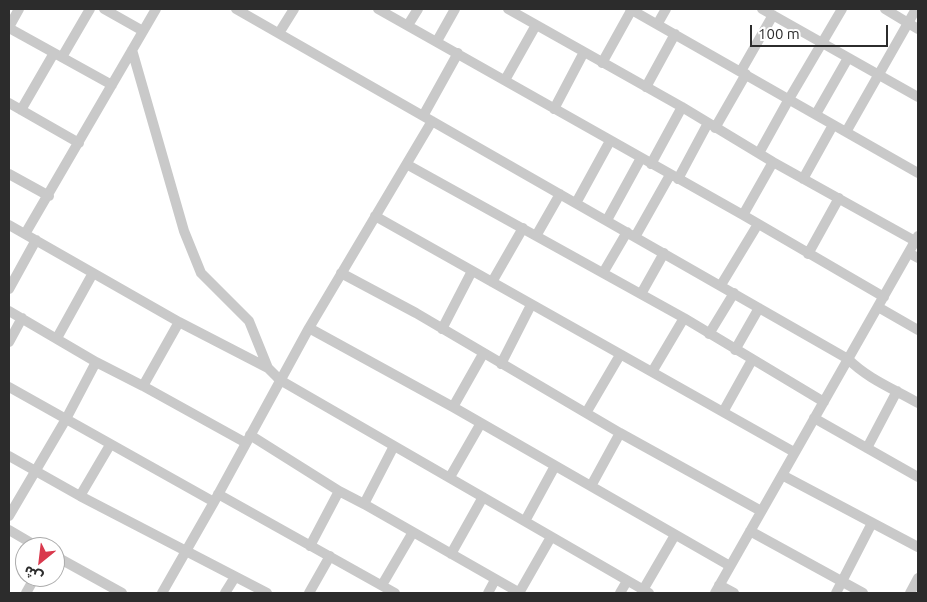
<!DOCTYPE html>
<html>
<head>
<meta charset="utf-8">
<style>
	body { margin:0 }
	#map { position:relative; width:927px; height:602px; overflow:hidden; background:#fff; font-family:Ubuntu,"Noto Sans Arabic",sans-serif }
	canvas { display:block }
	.frame { position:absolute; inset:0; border:10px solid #2c2c2c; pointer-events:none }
	.north { position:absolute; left:15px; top:537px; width:50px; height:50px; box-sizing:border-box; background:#fff; border:1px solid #ababab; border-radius:50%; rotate:209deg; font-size:14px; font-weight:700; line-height:20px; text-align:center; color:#2c2c2c }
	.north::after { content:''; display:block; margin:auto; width:18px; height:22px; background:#d9394d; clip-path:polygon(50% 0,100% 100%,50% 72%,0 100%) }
	.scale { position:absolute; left:750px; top:25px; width:138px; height:22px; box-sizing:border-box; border:2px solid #2c2c2c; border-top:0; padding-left:6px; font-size:15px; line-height:18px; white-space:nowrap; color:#2c2c2c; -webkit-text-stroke:4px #fff; paint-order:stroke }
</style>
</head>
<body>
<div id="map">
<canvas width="927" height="602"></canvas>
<div class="frame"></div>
<div class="north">ش</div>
<div class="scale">100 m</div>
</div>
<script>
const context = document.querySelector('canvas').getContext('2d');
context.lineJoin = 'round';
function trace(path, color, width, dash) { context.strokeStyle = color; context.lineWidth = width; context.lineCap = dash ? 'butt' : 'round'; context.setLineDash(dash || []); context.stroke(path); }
trace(new Path2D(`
	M104,9L143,31
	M236,9L848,359C868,379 894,389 918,403
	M378,9L743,215L884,297
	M508,9L682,107L773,162L915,241
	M630,9L918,173
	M762,9L918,97
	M885,9L918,29
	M658,23L666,9
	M408,25L418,9
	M9,27L19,9
	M9,28L112,85
	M279,33L294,9
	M437,41L455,9
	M132,50L184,231L201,273L249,321L268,368
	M62,57L90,9
	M602,63L632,9
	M741,71L773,15
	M505,80L536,25
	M646,87L675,34
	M9,103L79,143
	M554,109L584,52
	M21,110L54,53
	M816,114L848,58
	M423,116L458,53
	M715,128L746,74
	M846,132L916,9
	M759,153L789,99L842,9
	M651,164L682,107
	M408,165L684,318L824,402
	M9,174L49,196
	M678,179L708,123
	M803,179L833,125
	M576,203L610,141
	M743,215L773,162
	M375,216L794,452
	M607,220L641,158
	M9,225L179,322L268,368L280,380L649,593
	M25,234L156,9
	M536,236L560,194
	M635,237L670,175
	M909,253L918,258
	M808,254L839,198
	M341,273L416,313L620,433L761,511
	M603,273L627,232
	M492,282L523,228
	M721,285L758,224
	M9,289L36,240
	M641,294L664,253
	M878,307L918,330
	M9,311L96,362L143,386L246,443
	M309,328L453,407L730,566
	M442,329L472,271
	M709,334L734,293
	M57,338L93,273
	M9,342L22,318
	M735,350L759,308
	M501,364L531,305
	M652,372L684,318
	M143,386L179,322
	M9,387L214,502
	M453,407L483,354
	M723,412L752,360
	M586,413L620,355
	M814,418L918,477
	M250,435L339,491L364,504L520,593
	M867,448L897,391
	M9,456L80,496L267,593
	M782,475L918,547
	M450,477L481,423
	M591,486L620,433
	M218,494L395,593
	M80,496L110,445
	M364,504L394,446
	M9,516L66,419L96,362
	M525,521L555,466
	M9,530L38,547
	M750,531L863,593
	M310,546L339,491
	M451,554L483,497
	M55,556L122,593
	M382,585L413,532
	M719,585L734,593
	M643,590L675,535
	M26,593L35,577
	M162,593L214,502L309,328L432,121
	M225,593L235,577
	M309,593L330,556
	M488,593L495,580
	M519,593L551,537
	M620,593L627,581
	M715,593L918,236
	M836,593L872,523
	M910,593L918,578`), '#c9c9c9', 10);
</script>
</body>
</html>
